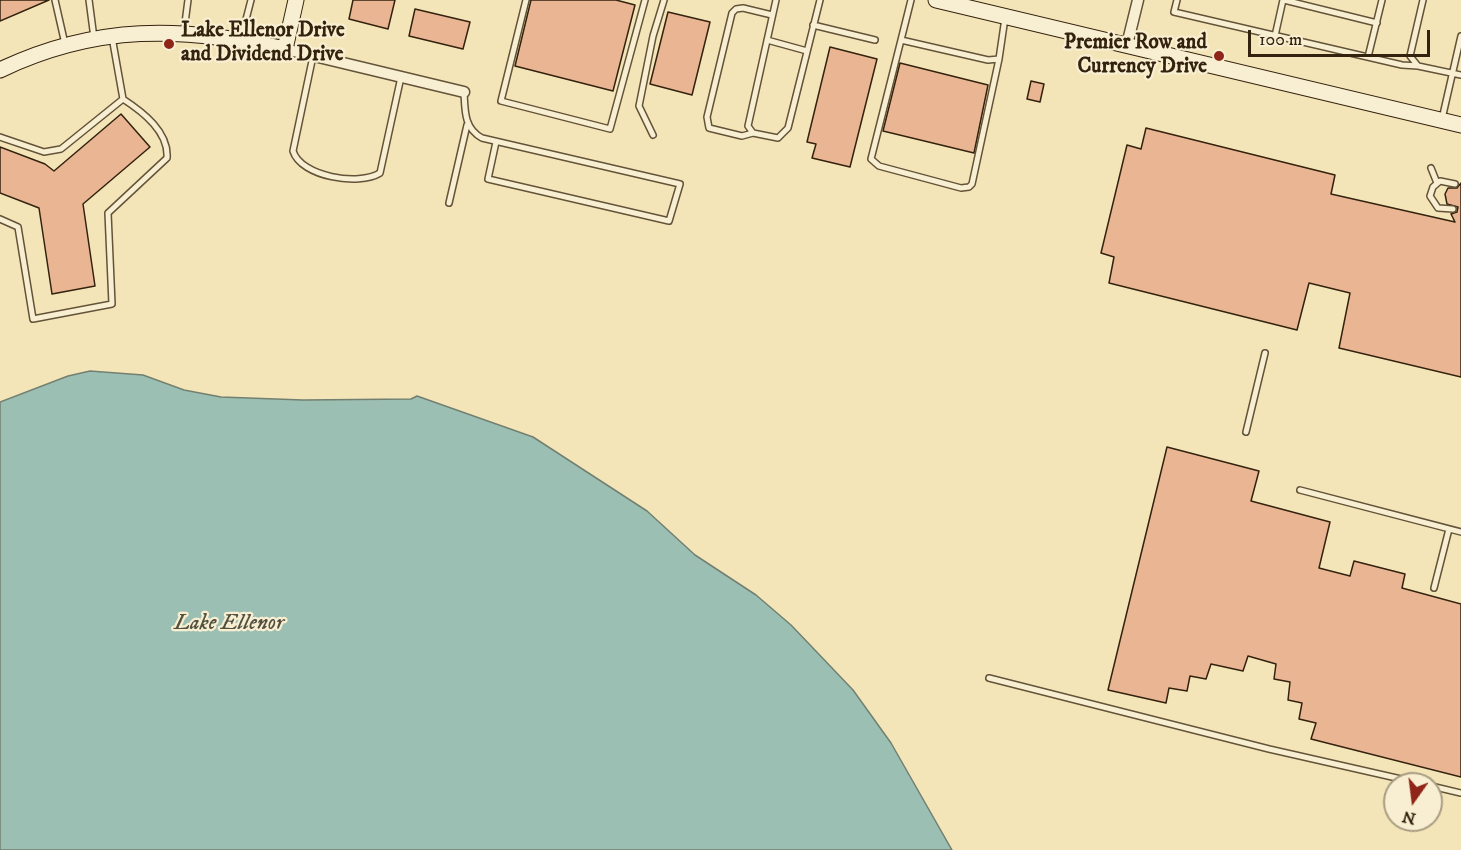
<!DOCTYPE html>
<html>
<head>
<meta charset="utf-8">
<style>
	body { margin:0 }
	#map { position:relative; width:1461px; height:850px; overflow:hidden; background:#f4e5b8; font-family:"IM FELL DW Pica",serif }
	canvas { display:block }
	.north { position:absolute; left:1383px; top:772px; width:60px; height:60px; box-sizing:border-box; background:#f8eed1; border:2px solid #a99c83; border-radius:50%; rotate:194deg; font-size:16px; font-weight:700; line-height:24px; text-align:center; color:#33220e }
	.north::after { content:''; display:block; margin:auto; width:21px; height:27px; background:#8f2418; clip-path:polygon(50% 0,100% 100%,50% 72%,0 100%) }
	.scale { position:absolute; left:1248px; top:30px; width:182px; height:27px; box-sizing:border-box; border:3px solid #33220e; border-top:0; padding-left:8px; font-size:18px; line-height:21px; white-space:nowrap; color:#33220e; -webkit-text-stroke:4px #f8eed1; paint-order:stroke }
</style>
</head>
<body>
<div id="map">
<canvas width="1461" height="850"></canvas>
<div class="north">N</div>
<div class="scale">100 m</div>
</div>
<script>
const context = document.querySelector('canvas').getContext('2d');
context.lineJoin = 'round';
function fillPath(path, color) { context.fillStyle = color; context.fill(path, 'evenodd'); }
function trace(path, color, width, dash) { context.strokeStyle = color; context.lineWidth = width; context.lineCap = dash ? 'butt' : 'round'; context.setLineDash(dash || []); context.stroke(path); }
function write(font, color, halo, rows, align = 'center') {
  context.font = font + ' "IM FELL DW Pica",serif'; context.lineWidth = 4.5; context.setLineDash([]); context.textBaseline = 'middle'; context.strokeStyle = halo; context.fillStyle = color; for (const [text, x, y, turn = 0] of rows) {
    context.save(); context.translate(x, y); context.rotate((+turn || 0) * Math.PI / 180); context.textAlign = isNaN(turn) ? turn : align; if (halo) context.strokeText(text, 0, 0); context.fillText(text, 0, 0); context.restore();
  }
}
const water = new Path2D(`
	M90,371L143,375L184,390L221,397L303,400L411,399L417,396L533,437L647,511L695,555L756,595L791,625L853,690L891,743L952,850H0V402L68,376Z`);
fillPath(water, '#9cbfb3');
trace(water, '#728071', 1.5);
const building = new Path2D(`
	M0,0H49L0,21Z
	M353,0H395L388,29L349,19Z
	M531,0H616L635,5L613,91L515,66Z
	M415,9L470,22L463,49L409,36Z
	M668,12L710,22L692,95L650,84Z
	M830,47L877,59L850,167L812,158L816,144L807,142Z
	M900,63L988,85L974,153L883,131Z
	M1031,81L1044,84L1040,102L1027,99Z
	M121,114L150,147L83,204L95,286L52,294L39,208L0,193V147L45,164L54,171Z
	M1146,128L1335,175L1331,194L1455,222L1451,214L1457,212L1458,207L1447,204L1445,194L1448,188H1457L1461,183V377L1339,348L1350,293L1309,283L1297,330L1109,283L1114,257L1101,253L1127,145L1141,149Z
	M1167,447L1259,471L1251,501L1330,522L1319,568L1350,576L1354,561L1405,574L1402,588L1461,604V777L1311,739L1316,723L1299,719L1302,703L1288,700L1290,682L1274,679L1276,664L1248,656L1243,671L1211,664L1206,679L1190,676L1187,691L1169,688L1166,703L1108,690Z`);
fillPath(building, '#eab593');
trace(building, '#33220e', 1.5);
const lane = new Path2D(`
	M55,0L65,44
	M89,0L94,38
	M526,0L501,101L610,129L645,0
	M776,0L748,126L753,133L778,138L788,128L820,0
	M911,0L901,40L988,60L999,59L1005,18
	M1177,0L1174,12L1402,65L1418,66
	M1284,0L1377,23
	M1423,0L1410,56L1418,66L1461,75
	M813,25L875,40
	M184,31L188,0
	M1275,36L1283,0
	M241,39L251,0
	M767,40L807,51
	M901,40L871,159L879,166L961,188L969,187L972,184L999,59
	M313,56L293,151C301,177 359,186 380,173L401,77
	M1368,57L1382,0
	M464,92C465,111 464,128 482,138L680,184L669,221L488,179L496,142
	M1442,119L1461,36
	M753,133L742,136L709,128L707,117L732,13L736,9L743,8L772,15
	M653,135L639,106L653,36L664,0
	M0,137L44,152L61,149L123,99
	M1431,168L1437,183
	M449,203L467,125
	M1453,209L1438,208L1430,196L1433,187L1440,181L1455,184
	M0,219L18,227L33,319L112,304L108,213L167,158C169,132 143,112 123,99L112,37
	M1246,432L1265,353
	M1300,490L1461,532
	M1434,588L1449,529
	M989,678L1269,749L1423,784
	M1431,786L1461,793`);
const street = new Path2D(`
	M1127,45L1138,0
	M285,49L464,92`);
const secondary = new Path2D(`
	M936,0L1461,125
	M0,70C96,24 183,26 285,49L296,0`);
trace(lane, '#635338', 8);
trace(street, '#635338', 13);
trace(secondary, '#33220e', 17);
trace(lane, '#f8eed1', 5);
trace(street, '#f8eed1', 10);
trace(secondary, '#f8eed1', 15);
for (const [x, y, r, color] of [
	[169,44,6,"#8f2418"],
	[1219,56,6,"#8f2418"]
]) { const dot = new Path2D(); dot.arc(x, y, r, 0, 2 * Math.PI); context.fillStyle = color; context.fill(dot); trace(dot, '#f8eed1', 2); }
write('bold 21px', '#33220e', '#f8eed1', [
	["Lake Ellenor Drive",181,32],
	["and Dividend Drive",181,56],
	["Premier Row and",1207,44,"right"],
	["Currency Drive",1207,68,"right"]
], 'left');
write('italic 22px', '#525140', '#f8eed1', [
	["Lake Ellenor",229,624]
]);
</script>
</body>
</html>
